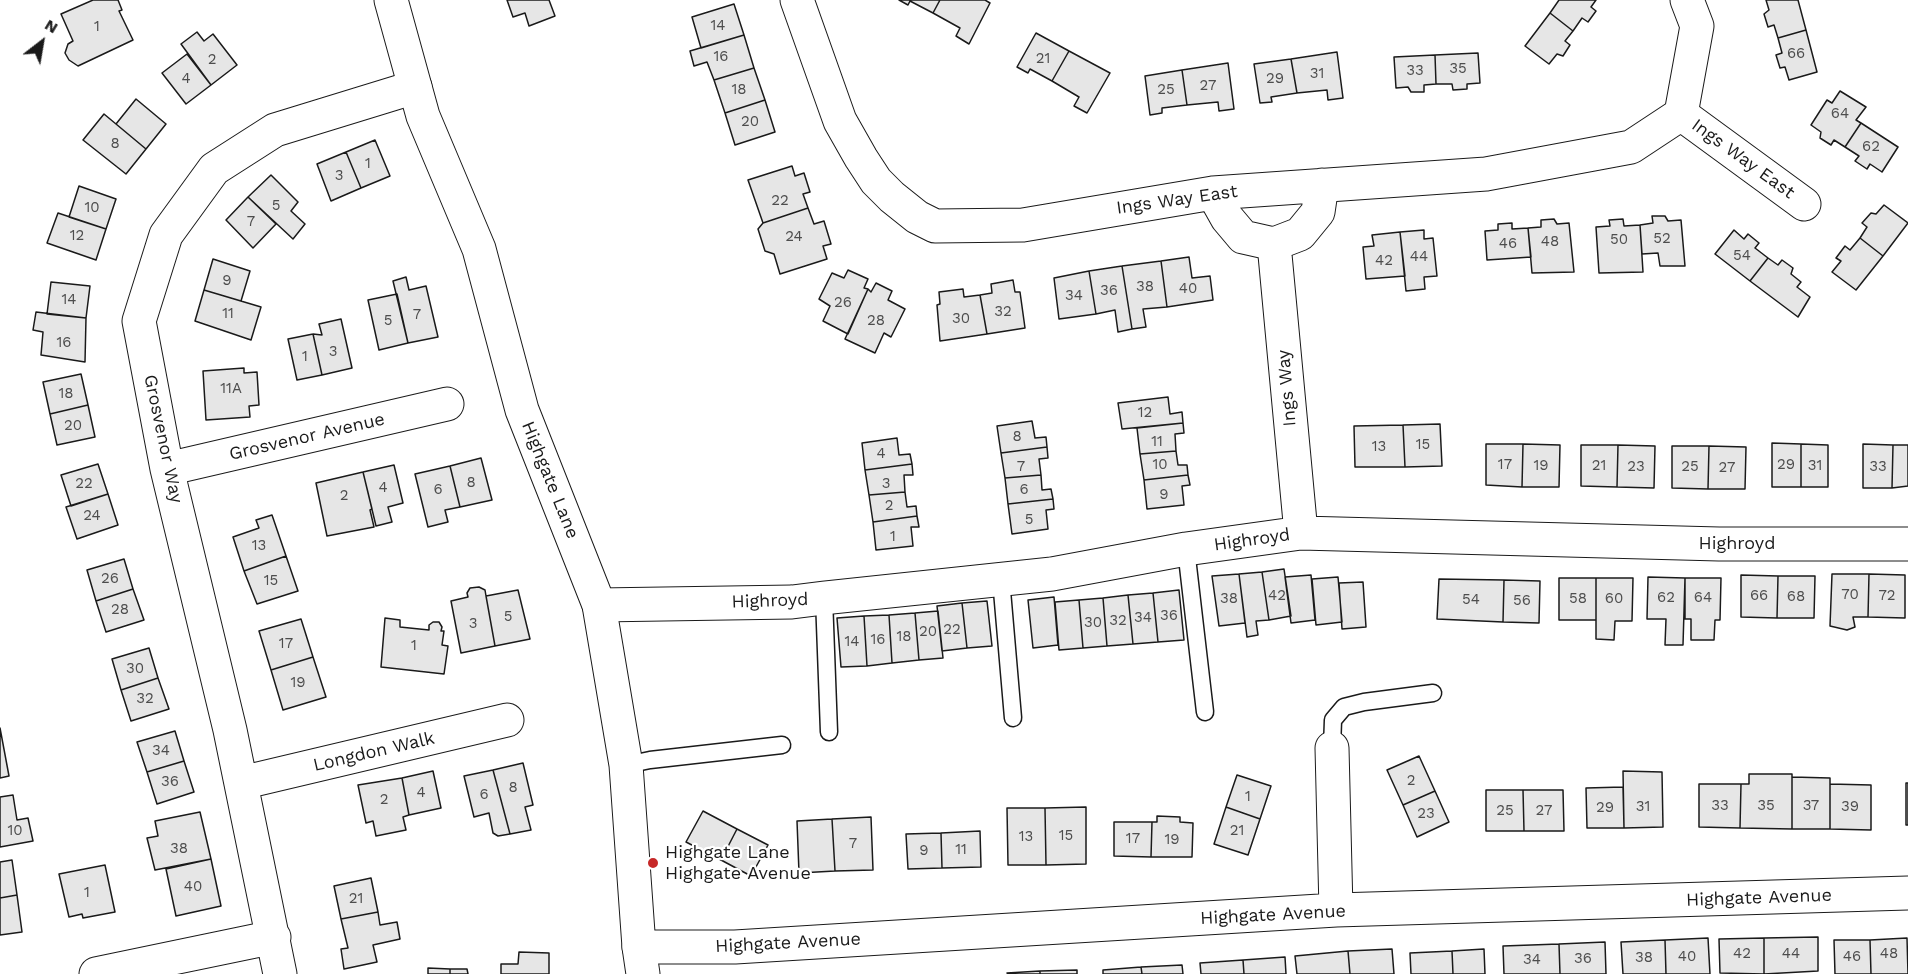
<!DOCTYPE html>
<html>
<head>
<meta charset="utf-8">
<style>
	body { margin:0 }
	#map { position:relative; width:1908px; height:974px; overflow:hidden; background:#fff; font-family:"Work Sans",sans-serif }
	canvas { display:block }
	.north { position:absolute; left:12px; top:12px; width:60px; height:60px; -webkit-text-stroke:4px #fff; paint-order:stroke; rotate:31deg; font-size:16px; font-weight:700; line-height:24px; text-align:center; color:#1a1a1a }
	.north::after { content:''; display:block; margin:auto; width:21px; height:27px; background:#1a1a1a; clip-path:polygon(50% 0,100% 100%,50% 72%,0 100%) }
</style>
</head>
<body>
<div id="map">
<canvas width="1908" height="974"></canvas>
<div class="north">N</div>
</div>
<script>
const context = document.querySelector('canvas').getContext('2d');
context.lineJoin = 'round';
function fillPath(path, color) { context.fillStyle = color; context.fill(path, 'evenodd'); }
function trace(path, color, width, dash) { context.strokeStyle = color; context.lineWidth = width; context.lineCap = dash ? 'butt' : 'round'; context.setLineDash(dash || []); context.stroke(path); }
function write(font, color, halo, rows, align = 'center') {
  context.font = font + ' "Work Sans",sans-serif'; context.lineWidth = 4.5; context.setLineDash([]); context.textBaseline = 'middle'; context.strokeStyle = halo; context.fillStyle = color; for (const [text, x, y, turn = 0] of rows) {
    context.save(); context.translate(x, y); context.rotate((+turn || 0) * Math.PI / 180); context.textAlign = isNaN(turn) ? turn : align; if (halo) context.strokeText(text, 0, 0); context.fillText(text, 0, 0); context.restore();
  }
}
const building = new Path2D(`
	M93,0H118L122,10L119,11L133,40L78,66L69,60L65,53L68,44L73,41L61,14Z
	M507,0H549L555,16L529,26L525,13L513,17Z
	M899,0H940L933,13L910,1L908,5Z
	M940,0H985L990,3L969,44L956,36L960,28L933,13Z
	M1559,0H1596L1591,7L1596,11L1588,22L1582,18L1573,31L1550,13Z
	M1766,0H1798L1806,30L1778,38L1774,25L1768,27L1764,14L1769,10Z
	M734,4L744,35L701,48L692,17Z
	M1550,13L1573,31L1565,41L1570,45L1563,56L1557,54L1549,64L1525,46Z
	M1806,30L1817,72L1789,80L1785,67L1780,68L1776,55L1782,53L1778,38Z
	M197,32L204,41L213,34L237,65L211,85L181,44Z
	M1036,33L1069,51L1052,81L1030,69L1028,73L1017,67Z
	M744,35L754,68L714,80L707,62L694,66L690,51Z
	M1069,51L1110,73L1087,113L1074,106L1079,97L1052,81Z
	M1337,52L1343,98L1328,100L1327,90L1297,93L1291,59Z
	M1478,53L1480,83L1467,84V89L1453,90L1452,84H1436L1435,55Z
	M187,54L211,85L186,104L162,73Z
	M1435,55L1436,84L1424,85V92H1411L1408,87L1396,88L1394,57Z
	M1291,59L1297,93L1271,97L1272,102L1260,103L1254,64Z
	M1228,63L1234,109L1219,111L1218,102L1187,105L1182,70Z
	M754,68L765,100L725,113L714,80Z
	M1182,70L1187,105L1162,108V113L1150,115L1145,76Z
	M1840,91L1866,107L1856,120L1861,123L1845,147L1834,140L1831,145L1820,138L1821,132L1811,125L1827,100L1832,103Z
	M136,99L166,124L146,149L116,124Z
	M765,100L775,132L735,145L725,113Z
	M104,114L146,149L126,174L83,140Z
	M1861,123L1898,147L1882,172L1870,164L1867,169L1855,161L1859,156L1845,147Z
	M375,140L390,176L361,188L346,152Z
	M346,152L361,188L331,201L317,164Z
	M792,166L795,176L804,173L810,192L803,194L808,208L763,223L748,180Z
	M271,175L298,202L291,211L305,224L293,239L248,197Z
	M79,186L116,199L106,229L69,217Z
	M248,197L276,224L253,248L226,220Z
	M1884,205L1908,223L1883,256L1860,238L1867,227L1862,223L1871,213L1876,214Z
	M808,208L814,224L824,221L831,244L823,246L827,259L780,274L774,254L765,251L758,229L763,223Z
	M58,213L106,229L96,260L47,243Z
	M1652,216H1665L1668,221L1681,220L1685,266H1660L1658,253L1642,254L1640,225L1653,223Z
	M1554,219L1557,224L1569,223L1574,272L1532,273L1528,228L1541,227V220Z
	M1623,219L1624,226L1640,225L1643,272L1599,273L1596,227L1610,226L1609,220Z
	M1512,223V229L1528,228L1531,257L1487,260L1485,231L1498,230V224Z
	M1424,230V239L1433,238L1437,276L1424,277L1425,289L1406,291L1400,232Z
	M1734,230L1744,239L1748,234L1759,243L1755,248L1768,258L1750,281L1715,254Z
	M1400,232L1405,276L1366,279L1363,247L1374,246L1372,235Z
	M1860,238L1883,256L1856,290L1832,272L1841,261L1836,258L1845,246L1850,250Z
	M1189,257L1192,278L1210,276L1213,300L1167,307L1161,261Z
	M1768,258L1778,265L1782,260L1793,268L1791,274L1801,282L1797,287L1810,297L1798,317L1750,281Z
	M213,259L250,271L241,301L204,290Z
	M1161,261L1167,307L1143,309L1146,327L1132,329L1122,266Z
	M1122,266L1132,329L1118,332L1115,310L1096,314L1089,271Z
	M848,270L868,279L864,288L868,289L848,334L823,321L830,306L819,299L832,273L844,278Z
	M1089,271L1096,314L1059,319L1054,278Z
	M406,277L409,290L426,286L438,337L408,343L393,281Z
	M1013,280L1015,292H1020L1025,328L987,334L980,295L992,293L991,284Z
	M51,282L90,286L86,318L47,314Z
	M876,283L892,291L888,300L905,309L891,337L884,333L875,353L845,339L868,289L871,292Z
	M963,289L964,297L980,295L987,334L940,341L937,305L940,304L939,292Z
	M204,290L261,307L251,340L195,321Z
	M397,294L408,343L379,350L368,300Z
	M36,312L86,318L85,362L41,355L43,332L33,330Z
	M341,319L352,368L322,375L313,334L322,335L319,324Z
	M313,334L322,375L297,380L288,339Z
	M244,368V373L257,372L259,405L249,406L250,417L206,420L203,371Z
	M81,374L88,405L50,414L43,382Z
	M1168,397L1170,414L1182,412L1183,423L1122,429L1118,403Z
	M88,405L95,437L57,445L50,414Z
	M1032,421L1035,438L1046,437L1047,447L1001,453L997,426Z
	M1183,423L1184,433L1175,434L1176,451L1140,454L1137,428Z
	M1440,424L1442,466L1405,467L1403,425Z
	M1403,425L1405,467H1355L1354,426Z
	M897,438L899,455L910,454L912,464L865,470L862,443Z
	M1772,443L1801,444V487H1772Z
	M1486,444H1523L1522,487L1486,485Z
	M1523,444L1560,445L1559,487H1522Z
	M1801,444L1828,445V487H1801Z
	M1863,444L1893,445L1892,488H1863Z
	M1581,445H1618L1617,487L1581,486Z
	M1618,445L1655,446L1654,488L1617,487Z
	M1893,445H1908V486L1892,488Z
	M1672,446H1709L1708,489L1672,488Z
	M1709,446L1746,447L1745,489H1708Z
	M1047,447L1048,458L1039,459L1041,475L1005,478L1001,453Z
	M1176,451L1178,465H1187L1188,475L1144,480L1140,454Z
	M481,458L492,500L460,507L450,466Z
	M98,464L108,494L71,506L61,475Z
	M912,464L913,475H904L905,492L869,495L865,470Z
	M394,465L403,503L388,507L392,522L376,526L363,472Z
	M450,466L460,507L445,510L448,522L428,527L415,474Z
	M363,472L372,509L370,510L374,527L327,536L316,483Z
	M1041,475L1042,490L1051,489L1053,499L1008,504L1005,478Z
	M1188,475L1190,485L1182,486L1184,505L1147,509L1144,480Z
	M905,492L907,507L916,506L917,516L873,522L869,495Z
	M108,494L118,525L77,539L66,507Z
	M1053,499L1054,509L1046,510L1048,529L1012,534L1008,504Z
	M272,515L286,556L244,571L233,537L259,528L256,520Z
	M917,516L919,527H911L913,546L876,550L873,522Z
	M286,556L298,591L257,604L244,571Z
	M124,559L133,589L96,601L87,570Z
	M1284,569L1291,616L1269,620L1262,572Z
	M1262,572L1269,620L1256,621L1258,635L1247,637L1239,574Z
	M1239,574L1245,623L1219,626L1212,576Z
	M1832,574H1869L1868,617H1853L1855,627L1847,630L1830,626Z
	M1869,574L1905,575V618L1868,617Z
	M1311,575L1315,620L1291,623L1285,577Z
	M1741,575L1778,576L1777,618L1741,617Z
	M1778,576H1815L1814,618H1777Z
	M1338,577L1342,622L1316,625L1312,579Z
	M1648,577L1685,578L1683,645H1665L1666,619H1647Z
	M1559,578H1596V620H1559Z
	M1596,578H1633L1632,621H1615L1614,640L1596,639Z
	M1685,578H1721L1720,620H1715L1714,640H1691V619H1685Z
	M1439,579L1504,580L1503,622L1437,619Z
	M1504,580L1540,581L1539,623L1503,622Z
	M1363,582L1366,627L1342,629L1339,583Z
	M479,587L485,590L486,596L495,646L461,653L451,601L468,597L467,593L470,588Z
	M133,589L144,620L106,632L96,601Z
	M518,590L530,639L495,646L486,596Z
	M1179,590L1184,640L1158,642L1153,593Z
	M1153,593L1158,642L1133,644L1128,595Z
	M1128,595L1133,644L1107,646L1103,598Z
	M1054,597L1058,645L1033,648L1028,600Z
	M1103,598L1107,646L1083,648L1079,600Z
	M1079,600L1083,648L1059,650L1055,602Z
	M987,601L992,646L967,648L962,603Z
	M962,603L967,648L942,651L937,606Z
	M938,611L943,658L919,660L915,613Z
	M915,613L919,660L892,663L889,615Z
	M889,615L892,663L867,666L864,616Z
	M864,616L867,666L841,667L837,618Z
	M385,618L400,620V627L429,630V625L433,622H439L442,627L441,631H444L442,645L448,646L444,674L381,667Z
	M301,619L313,657L271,670L259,631Z
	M149,648L158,678L121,690L112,659Z
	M313,657L326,697L283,710L271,670Z
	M158,678L169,709L131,721L121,690Z
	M0,728L9,776L0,778Z
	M175,731L184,761L147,772L137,742Z
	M1419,756L1435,791L1403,805L1387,770Z
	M184,761L194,792L157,804L147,772Z
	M523,763L533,805L525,807L531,830L510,834L493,770Z
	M493,770L510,834L498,836L493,833L489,813L474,817L464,776Z
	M433,771L441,808L409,815L402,778Z
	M1623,771L1662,772L1663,827L1624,828Z
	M1749,774H1792V829L1740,828L1741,784H1749Z
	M1237,775L1271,786L1260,819L1226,807Z
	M1792,777L1830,778V829H1792Z
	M402,778L409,815L403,817L406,830L376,836L373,821L366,823L358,785Z
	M1906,783H1908V825H1906Z
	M1699,784H1741L1740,828L1699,827Z
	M1830,784L1871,785V830L1830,829Z
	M1623,787L1624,828H1587L1586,788Z
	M1486,790H1523L1524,831H1486Z
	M1523,790H1563L1564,831H1524Z
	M1435,791L1449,822L1417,837L1403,805Z
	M13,795L17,820L28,818L33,841L0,847V797Z
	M1086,807V864L1046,865L1045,808Z
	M1226,807L1260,819L1248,855L1214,844Z
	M1007,808H1045L1046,865H1008Z
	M703,811L737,829L721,860L686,842Z
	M200,812L211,859L155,870L147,838L158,836L155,821Z
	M1157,816L1180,817V822L1193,823L1192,857H1151L1152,822H1157Z
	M871,817L873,870L835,871L832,819Z
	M832,819L835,871L799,873L797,821Z
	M1114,822H1152L1151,857L1114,856Z
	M737,829L768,845L751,876L721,860Z
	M980,831L981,867L942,868L941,833Z
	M941,833L942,868L908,869L906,834Z
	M211,859L221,906L176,916L166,869Z
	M12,860L17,895L0,898V862Z
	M105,865L115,912L83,918L82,914L69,917L59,874Z
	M371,878L378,912L341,919L334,886Z
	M17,895L22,932L0,935V898Z
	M378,912L380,925L397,922L400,939L373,945L377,962L344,969L341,949L348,948L341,919Z
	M1818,937V971L1764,974V938Z
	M1708,938L1710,974H1666L1665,940Z
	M1764,938V974L1720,973L1719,939Z
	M1907,938L1908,974H1871L1870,940Z
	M1665,940L1666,974H1623L1621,942Z
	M1834,940H1870L1871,974H1835Z
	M1605,942L1606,974H1560L1559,944Z
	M1559,944L1560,974H1504L1503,946Z
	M1392,949L1394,974H1350L1348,951Z
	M1484,949L1485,974H1453L1452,951Z
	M1348,951L1350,974H1297L1295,956Z
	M1452,951L1453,974H1411L1410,953Z
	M519,952L549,953V974H501V964H518Z
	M1285,957L1286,974H1244L1243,960Z
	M1243,960L1244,974H1201L1200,963Z
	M1182,965L1183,974H1142L1141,967Z
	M1141,967L1142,974H1103V970Z
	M428,968L450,969V974H428Z
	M450,969H467L468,974H450Z
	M1077,970V974H1040V971Z
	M1040,971V974H1008L1007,973Z`);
fillPath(building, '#e6e6e6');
trace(building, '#1a1a1a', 1.5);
const lane = new Path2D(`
	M1186,549L1205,712
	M1001,579L1013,718
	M824,598L829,732
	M1332,748L1333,720L1344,707L1364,702L1433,693
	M626,765L650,760L782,745`);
const street = new Path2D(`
	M797,0L840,121L861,158L876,181L892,197L917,217L935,226L1023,225L1213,193L1486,174L1631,147L1681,114L1697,26L1687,0
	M1681,114L1804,204
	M1213,193L1227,218L1243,237L1274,244L1300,234L1318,212L1322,185
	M1274,244L1301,533
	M167,469L447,404
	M599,605L792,602L824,598L1052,574L1186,549L1301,533L1719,544H1908
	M1332,748L1336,910
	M241,783L507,720
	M639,947H735L1336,910L1908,893
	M96,974L274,937
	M280,974L230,730L167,469L139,321L166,235L214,169L275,130L415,87`);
const secondary = new Path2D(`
	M391,0L423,116L479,249L522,410L599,605L626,765L639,947L643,974`);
trace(lane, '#1a1a1a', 19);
trace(street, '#1a1a1a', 35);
trace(secondary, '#1a1a1a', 35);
trace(lane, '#fff', 16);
trace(street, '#fff', 33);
trace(secondary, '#fff', 33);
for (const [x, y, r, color] of [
	[653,863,6,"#c62828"]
]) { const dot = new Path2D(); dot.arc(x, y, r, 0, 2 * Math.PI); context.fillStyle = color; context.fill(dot); trace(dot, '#fff', 2); }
write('15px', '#4d4d4d', null, [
	["14",718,26],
	["1",97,27],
	["66",1796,54],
	["16",721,57],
	["21",1043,59],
	["2",212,60],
	["35",1458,69],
	["33",1415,71],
	["31",1317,74],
	["4",186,79],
	["29",1275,79],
	["27",1208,86],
	["18",739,90],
	["25",1166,90],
	["64",1840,114],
	["20",750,122],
	["8",115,144],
	["62",1871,147],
	["1",368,164],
	["3",339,176],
	["22",780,201],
	["5",276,206],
	["10",92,208],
	["7",251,222],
	["12",77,236],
	["24",794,237],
	["52",1662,239],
	["50",1619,240],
	["48",1550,242],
	["46",1508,244],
	["54",1742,256],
	["44",1419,257],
	["42",1384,261],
	["9",227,281],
	["38",1145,287],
	["40",1188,289],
	["36",1109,291],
	["34",1074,296],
	["14",69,300],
	["26",843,303],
	["32",1003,312],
	["11",228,314],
	["7",417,315],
	["30",961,319],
	["5",388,321],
	["28",876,321],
	["16",64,343],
	["3",333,352],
	["1",305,357],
	["11A",231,389],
	["18",66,394],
	["12",1145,413],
	["20",73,426],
	["8",1017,437],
	["11",1157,442],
	["15",1423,445],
	["13",1379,447],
	["4",881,454],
	["10",1160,465],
	["17",1505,465],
	["29",1786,465],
	["19",1541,466],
	["21",1599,466],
	["31",1815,466],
	["7",1021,467],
	["23",1636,467],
	["25",1690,467],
	["33",1878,467],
	["27",1727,468],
	["8",471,483],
	["22",84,484],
	["3",886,484],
	["4",383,488],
	["6",438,490],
	["6",1024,490],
	["9",1164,495],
	["2",344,496],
	["2",889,506],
	["24",92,516],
	["5",1029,520],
	["1",893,537],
	["13",259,546],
	["26",110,579],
	["15",271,581],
	["70",1850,595],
	["42",1277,596],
	["66",1759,596],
	["72",1887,596],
	["68",1796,597],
	["62",1666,598],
	["64",1703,598],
	["38",1229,599],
	["58",1578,599],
	["60",1614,599],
	["54",1471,600],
	["56",1522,601],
	["28",120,610],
	["36",1169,616],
	["5",508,617],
	["34",1143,618],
	["32",1118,621],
	["30",1093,623],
	["3",473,624],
	["22",952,630],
	["20",928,632],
	["18",904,637],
	["16",878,640],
	["14",852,642],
	["17",286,644],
	["1",414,646],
	["30",135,669],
	["19",298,683],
	["32",145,699],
	["34",161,751],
	["2",1411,781],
	["36",170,782],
	["8",513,788],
	["4",421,793],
	["6",484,795],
	["1",1248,797],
	["2",384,800],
	["33",1720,806],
	["35",1766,806],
	["37",1811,806],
	["31",1643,807],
	["39",1850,807],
	["29",1605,808],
	["25",1505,811],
	["27",1544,811],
	["23",1426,814],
	["10",15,831],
	["21",1237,831],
	["15",1066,836],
	["13",1026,837],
	["17",1133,839],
	["19",1172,840],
	["7",853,844],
	["38",179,849],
	["11",961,850],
	["9",924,851],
	["40",193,887],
	["1",87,893],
	["21",356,899],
	["42",1742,954],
	["44",1791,954],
	["48",1889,954],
	["40",1687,957],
	["46",1852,957],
	["38",1644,958],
	["36",1583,959],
	["34",1532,960]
]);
write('18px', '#1a1a1a', '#fff', [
	["Ings Way East",1743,159,36],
	["Ings Way East",1177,200,-8],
	["Ings Way",1287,388,-95],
	["Grosvenor Avenue",307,437,-13],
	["Grosvenor Way",163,439,78],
	["Highgate Lane",550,480,68],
	["Highroyd",1252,540,-8],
	["Highroyd",1737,544],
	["Highroyd",770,601,-2],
	["Longdon Walk",374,752,-13],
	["Highgate Avenue",1759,898,-2],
	["Highgate Avenue",1273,915,-3],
	["Highgate Avenue",788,943,-3]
]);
write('18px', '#1a1a1a', '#fff', [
	["Highgate Lane",665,853],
	["Highgate Avenue",665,874]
], 'left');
</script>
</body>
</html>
